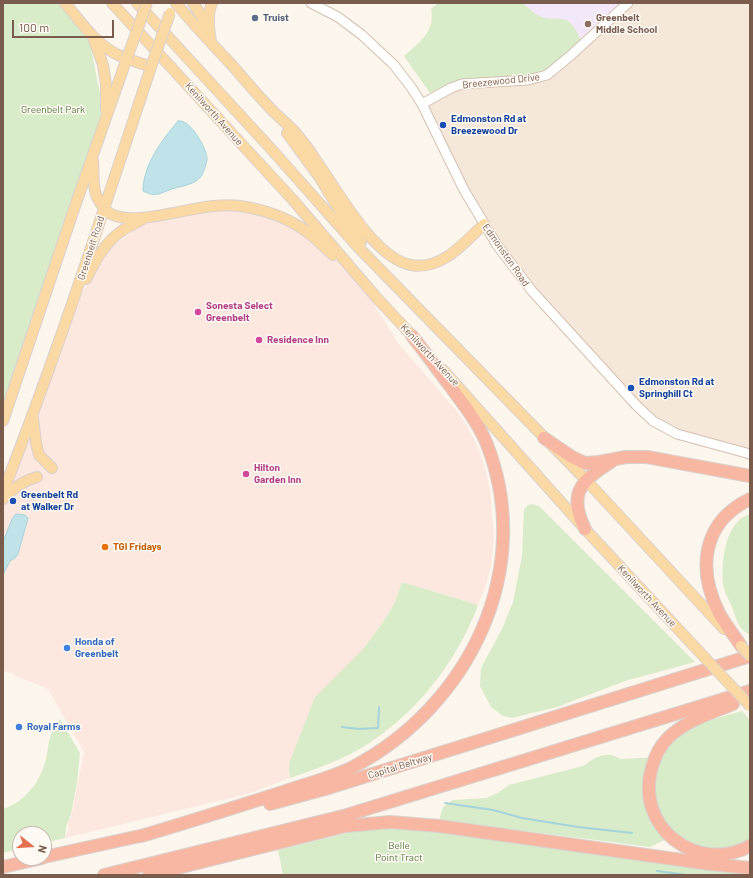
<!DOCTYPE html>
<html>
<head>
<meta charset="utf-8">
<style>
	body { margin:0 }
	#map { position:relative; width:753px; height:878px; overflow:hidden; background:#fdf6ec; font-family:Barlow,sans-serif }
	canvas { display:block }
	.frame { position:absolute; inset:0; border:4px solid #7a5c4d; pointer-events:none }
	.north { position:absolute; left:12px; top:826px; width:40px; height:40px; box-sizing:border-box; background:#fffaf3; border:1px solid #cabbb1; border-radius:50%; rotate:107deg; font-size:11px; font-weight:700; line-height:16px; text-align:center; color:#7a5c4d }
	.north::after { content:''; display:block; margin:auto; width:14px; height:18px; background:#e76f51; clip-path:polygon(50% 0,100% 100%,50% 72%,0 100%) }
	.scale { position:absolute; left:12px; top:20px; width:102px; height:18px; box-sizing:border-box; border:2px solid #7a5c4d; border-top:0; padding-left:5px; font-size:12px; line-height:14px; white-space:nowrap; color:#7a5c4d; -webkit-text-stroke:3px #fffaf3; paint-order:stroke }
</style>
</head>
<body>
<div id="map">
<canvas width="753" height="878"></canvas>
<div class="frame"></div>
<div class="north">N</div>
<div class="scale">100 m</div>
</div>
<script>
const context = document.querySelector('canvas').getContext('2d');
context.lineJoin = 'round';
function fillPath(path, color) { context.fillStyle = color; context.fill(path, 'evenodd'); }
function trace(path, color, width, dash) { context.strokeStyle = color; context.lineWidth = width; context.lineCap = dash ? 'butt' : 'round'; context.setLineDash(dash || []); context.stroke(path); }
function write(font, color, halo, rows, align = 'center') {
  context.font = font + ' Barlow,sans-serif'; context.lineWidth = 3; context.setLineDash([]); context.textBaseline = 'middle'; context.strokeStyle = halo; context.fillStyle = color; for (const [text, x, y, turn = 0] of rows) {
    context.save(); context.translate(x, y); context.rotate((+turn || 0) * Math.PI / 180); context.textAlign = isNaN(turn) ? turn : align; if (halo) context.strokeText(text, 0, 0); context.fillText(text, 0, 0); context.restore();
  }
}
fillPath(new Path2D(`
	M628,3H750V454L701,441L647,416L497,245L422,104L471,83Z`), '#f5e8da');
fillPath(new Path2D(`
	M239,206L294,224L352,269L398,343L455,409L466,424L477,445L484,464L490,490L494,537L491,566L486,585L478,605L402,582L395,602L384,621L363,649L289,769L290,778L247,794L65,838L69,829L67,820L71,817L84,752L48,689L16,676L12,673L3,671V492L71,310L112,247L137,228L145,217Z`), '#fde8e0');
fillPath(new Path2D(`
	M523,3H628L583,44L572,25L568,21L544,18L537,15Z`), '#f3e8fa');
fillPath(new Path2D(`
	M3,3H65L87,28L104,114L3,410Z
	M438,3H523C530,9 537,17 546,18C553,20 561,17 568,21C575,26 579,37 583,44L547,75L451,88H441L430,93L404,56C419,43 436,31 431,9Z
	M533,504L540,507L695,662L625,681L557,707L512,718L503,716L491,707L480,686L481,668L502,629L513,602L522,556L524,509L528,505Z
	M750,514V635C738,629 736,619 732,607C729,600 724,592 723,584C721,562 725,521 750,514Z
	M402,582L478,605C457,663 412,719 358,750C336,762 313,770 290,778L289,768L290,761L315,697L363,649L384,621L395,602Z
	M742,711L750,720V839C724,854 706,852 680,837L662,841L650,847L439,820L443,807L453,800L486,798L496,794L509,785L583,766L595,758L603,755H612L621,759L660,757L674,740L700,723Z
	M60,719L80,753L77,783L71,814L66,827L65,838L44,843V834H20V849L3,853V809C24,803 41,781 46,759C49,745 49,730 60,719Z
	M391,828L438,832L750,875H283L278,850L356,831Z`), '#d8ecc9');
const water = new Path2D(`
	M178,121C180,121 182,121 184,122C193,126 208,150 207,160C206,164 204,171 202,175C196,185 181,186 172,189C160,193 156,198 143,191C143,165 162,140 178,121Z
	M16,514L25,515L28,518L18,554L16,557L10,561L3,575V542L12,519Z`);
fillPath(water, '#bfe3e8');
trace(water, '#a5d3da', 1);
trace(new Path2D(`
	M342,727L359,729L378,728L379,707
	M445,803L493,810L522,818L578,827L632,833
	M657,871L687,875`), '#a5d3da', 2);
const secondary = new Path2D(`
	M311,3L338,17L362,35L394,65L411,87L422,104L464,190L497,245L532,291L636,405L653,421L677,434L750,454
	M422,104L451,88L462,84L528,80L547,75L570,56L628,3`);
const primary = new Path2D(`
	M112,3L293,200L376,297L418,342
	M137,3L273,151L358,247L586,480L724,629
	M176,3C193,24 212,44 231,64C245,80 258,96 273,111C280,118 287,124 293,130C301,139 309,149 315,159C337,189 373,258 411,265C441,271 464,243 484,224
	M193,3L209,28
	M93,37L103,65L106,84V109
	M211,42C209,29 207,15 212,3
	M287,133L320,178L347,223L361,242
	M93,161C94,173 92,187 97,197C100,203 105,211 111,214C128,222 150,217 168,214C191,210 216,203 240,206C261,209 285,217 303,229C314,236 323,246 333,255
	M86,279C95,262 103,245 119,233C126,227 135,224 143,219
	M443,370L585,529L706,659
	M33,418L36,443L39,455L52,468
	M3,421L75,206L127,58
	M3,492C58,352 104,209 151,67C140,63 127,59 116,54C94,42 80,21 65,3
	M3,499C13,489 22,481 37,477`);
const highway = new Path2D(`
	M544,438L572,457L585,463L599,462L626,457H647L750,476
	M585,529C568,494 580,481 611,462
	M741,646C734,635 725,624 719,613C697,569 702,522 750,499
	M733,704C711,713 685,721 668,738C660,746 655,756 652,767C634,826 696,875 750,846
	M270,804L325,789L750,656
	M141,836C189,822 236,807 283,792C306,784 331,778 353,767C469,706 537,569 486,442C477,421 463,404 450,386C437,369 425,352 412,336
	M44,857L149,834
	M3,867L42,858
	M104,875L347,815L750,691
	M149,875L346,826L390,822L439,826L710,864L750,868`);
trace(secondary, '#d6c0b0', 11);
trace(primary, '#dad1cd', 12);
trace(highway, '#dad1cd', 14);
trace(secondary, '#fff', 9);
trace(primary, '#fbd9a5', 10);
trace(highway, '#f7b7a3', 12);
const primaryBridge = new Path2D(`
	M127,58L147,3
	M151,67L170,13
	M741,646L750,656
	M706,659L750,706`);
trace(primaryBridge, '#dad1cd', 12, []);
trace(primaryBridge, '#fbd9a5', 10);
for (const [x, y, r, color] of [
	[255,18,4,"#5c6f8a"],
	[588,24,4,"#8d6e63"],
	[443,125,4,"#1a4fb4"],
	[198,312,4,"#d1479c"],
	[259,340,4,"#d1479c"],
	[631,388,4,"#1a4fb4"],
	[246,474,4,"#d1479c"],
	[13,501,4,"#1a4fb4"],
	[105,547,4,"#e8710a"],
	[67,648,4,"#3f7fe0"],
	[19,727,4,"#3f7fe0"]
]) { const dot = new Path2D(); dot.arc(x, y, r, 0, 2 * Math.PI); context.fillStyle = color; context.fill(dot); trace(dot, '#fffaf3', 1.5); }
write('bold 10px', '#4e5e75', '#fffaf3', [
	["Truist",263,18]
], 'left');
write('bold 10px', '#785e54', '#fffaf3', [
	["Greenbelt",596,18],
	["Middle School",596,30]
], 'left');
write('10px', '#7a5c4d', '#fffaf3', [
	["Breezewood Drive",501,81,-6],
	["Kenilworth Avenue",214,114,48],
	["Greenbelt Road",91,248,-72],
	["Edmonston Road",506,255,55],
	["Kenilworth Avenue",430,355,47],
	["Kenilworth Avenue",647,596,47],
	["Capital Beltway",400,766,-17]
]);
write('10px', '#537a41', '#fffaf3', [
	["Greenbelt Park",53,110],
	["Belle",399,846],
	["Point Tract",399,858]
]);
write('bold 10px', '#164399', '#fffaf3', [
	["Edmonston Rd at",451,119],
	["Breezewood Dr",451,131],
	["Edmonston Rd at",639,382],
	["Springhill Ct",639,394],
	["Greenbelt Rd",21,495],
	["at Walker Dr",21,507]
], 'left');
write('bold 10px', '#b23c85', '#fffaf3', [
	["Sonesta Select",206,306],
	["Greenbelt",206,318],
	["Residence Inn",267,340],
	["Hilton",254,468],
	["Garden Inn",254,480]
], 'left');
write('bold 10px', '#c56008', '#fffaf3', [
	["TGI Fridays",113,547]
], 'left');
write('bold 10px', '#366cbe', '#fffaf3', [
	["Honda of",75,642],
	["Greenbelt",75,654],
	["Royal Farms",27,727]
], 'left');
</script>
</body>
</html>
